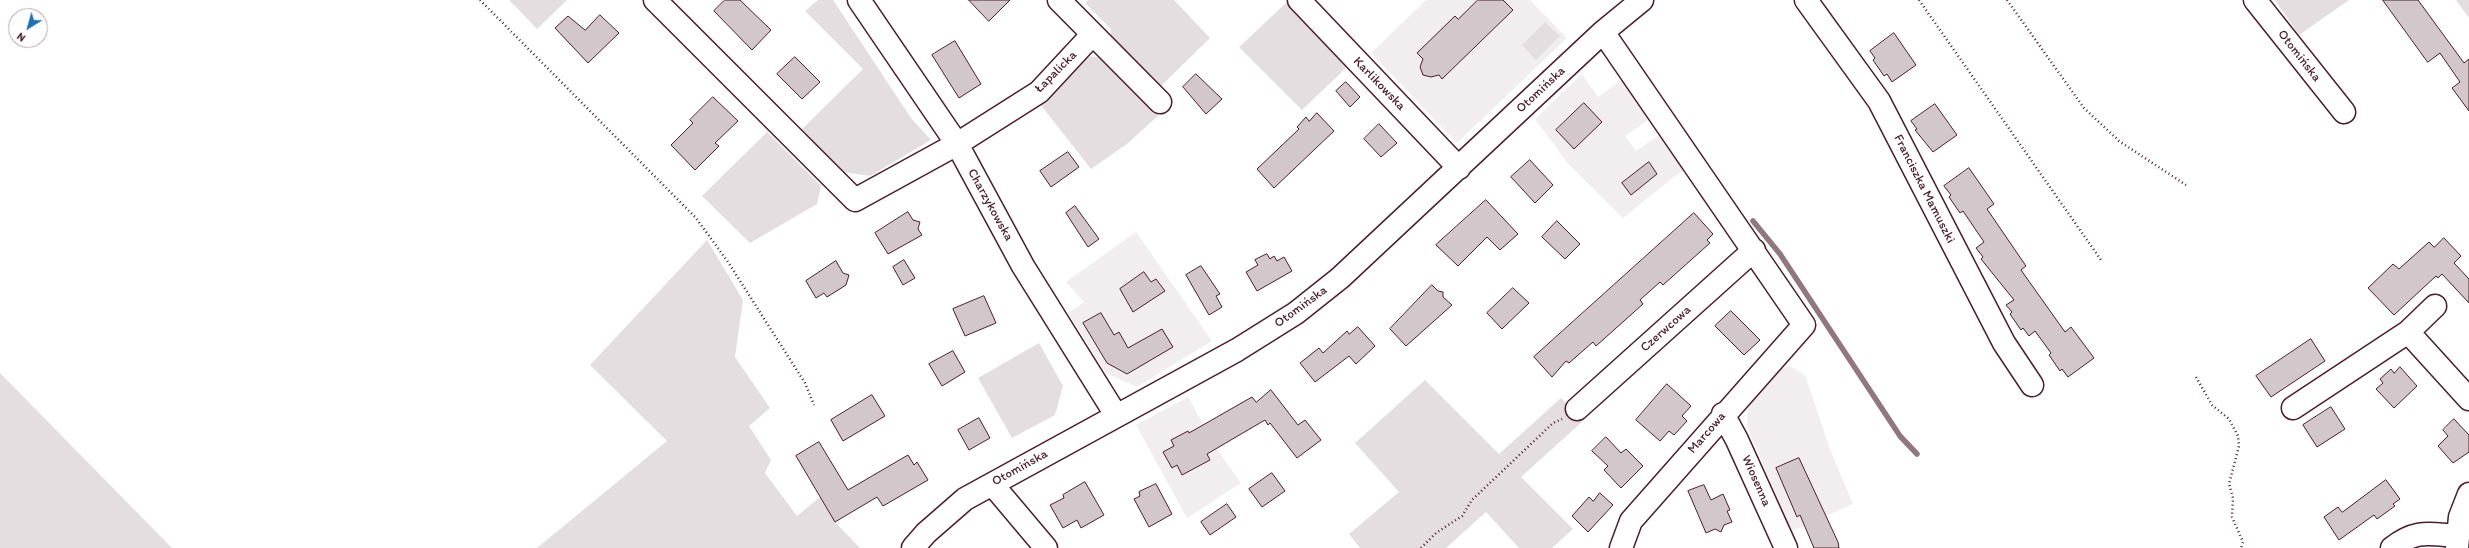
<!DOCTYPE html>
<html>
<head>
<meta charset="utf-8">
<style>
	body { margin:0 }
	#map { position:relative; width:2469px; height:548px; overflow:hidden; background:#fff; font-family:Itim,sans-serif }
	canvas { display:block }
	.north { position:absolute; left:8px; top:8px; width:40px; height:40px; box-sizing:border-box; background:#fff; border:1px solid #b7a5aa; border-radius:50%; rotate:217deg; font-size:11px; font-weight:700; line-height:16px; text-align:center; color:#4a1f2b }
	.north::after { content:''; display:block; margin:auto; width:14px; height:18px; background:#1f6fb2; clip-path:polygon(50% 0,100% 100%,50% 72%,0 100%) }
</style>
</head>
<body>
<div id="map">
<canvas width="2469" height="548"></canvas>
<div class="north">N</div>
</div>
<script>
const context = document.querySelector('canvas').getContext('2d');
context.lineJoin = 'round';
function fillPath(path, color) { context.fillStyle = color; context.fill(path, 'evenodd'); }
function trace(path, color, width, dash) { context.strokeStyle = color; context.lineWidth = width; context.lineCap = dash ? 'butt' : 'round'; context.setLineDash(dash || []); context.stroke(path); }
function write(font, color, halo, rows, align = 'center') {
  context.font = font + ' Itim,sans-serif'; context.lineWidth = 4; context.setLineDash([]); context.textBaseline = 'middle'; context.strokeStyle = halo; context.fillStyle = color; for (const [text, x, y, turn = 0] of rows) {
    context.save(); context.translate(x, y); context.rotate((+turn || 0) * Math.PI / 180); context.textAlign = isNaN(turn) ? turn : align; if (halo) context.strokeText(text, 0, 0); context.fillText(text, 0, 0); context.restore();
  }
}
fillPath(new Path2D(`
	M1426,0H1530L1567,38L1457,143L1371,53Z
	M1582,74L1598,97L1621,80L1648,120L1625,136L1636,151L1659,135L1684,169L1623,218L1569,165L1535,119Z
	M1136,232L1212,341L1137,387L1106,373L1068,313L1084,302L1066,282Z
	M1790,366L1805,375L1831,452L1853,504L1792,531L1747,427L1748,406L1777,370Z
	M1188,397L1216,448L1241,483L1187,518L1136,425Z`), '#f2eeef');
fillPath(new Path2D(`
	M509,0H567L537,29Z
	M818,0H833L911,118L931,140L870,176L843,172L802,129L863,69L805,11Z
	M1088,0H1174L1210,38L1159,88L1110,37L1111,29L1085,3Z
	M2275,0H2349L2299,35Z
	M2456,0H2469V18Z
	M1286,3L1347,67L1302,110L1239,47Z
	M1545,22L1560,36L1536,60L1522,45Z
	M1089,57H1108L1157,108L1158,116L1127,144L1091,169L1040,104Z
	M767,132L821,186L817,204L750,243L702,196Z
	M707,240L743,300L735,357L770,408L749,426L771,460L765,473L797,516L820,497L835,522L860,548H537L667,441L590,365Z
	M1039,343L1063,386L1055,415L1012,438L978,378Z
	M0,373L172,548H0Z
	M1425,380L1499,454L1561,398L1583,421L1521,477L1573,529L1552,548H1519L1486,512L1446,548H1360L1349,534L1399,492L1355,443Z`), '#e5dee0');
trace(new Path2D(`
	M1753,221L1780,254L1900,436L1917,454`), '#91787e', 5.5);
const building = new Path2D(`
	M725,0H740L771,30L752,50L714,11Z
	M969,0H1010L989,21Z
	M1478,0H1503L1513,10L1442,79L1439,75L1431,77L1423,75L1420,67L1423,59L1417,53L1455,16L1458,19Z
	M2383,0H2418L2464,63L2469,59V111L2452,88L2460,82L2440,53L2428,62Z
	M600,15L619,33L588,63L555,28L568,16L585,30Z
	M1894,33L1916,65L1892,82L1887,74L1884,76L1873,60L1875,58L1870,51Z
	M955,41L981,84L959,98L932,55Z
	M795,57L820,82L802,99L777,74Z
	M1196,74L1222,99L1206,114L1183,87Z
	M1346,82L1360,97L1350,107L1336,91Z
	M713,97L738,121L715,143L719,146L695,170L671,145L693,123L690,120Z
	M1584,103L1602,122L1574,149L1556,130Z
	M1935,104L1957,135L1933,152L1915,130L1917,129L1911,121Z
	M1317,113L1334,131L1274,188L1257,169L1299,129L1297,127L1306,117L1309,121Z
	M1379,124L1397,143L1381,157L1364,139Z
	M1068,152L1079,167L1051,187L1040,171Z
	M1530,160L1553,185L1535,203L1511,177Z
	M1649,162L1657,174L1631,195L1622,183Z
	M1969,168L1994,204L1987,209L2026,266L2021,270L2065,332L2071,327L2094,358L2068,377L2062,369L2060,371L2049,355L2051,353L2035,331L2029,336L2023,328L2021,330L2010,314L2012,312L2006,305L2014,300L1981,259L1983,257L1976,248L1984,242L1963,211L1960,213L1949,197L1951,195L1944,186Z
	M1486,200L1518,234L1500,250L1487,237L1458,266L1436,245Z
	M1075,206L1099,239L1088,247L1066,213Z
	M908,212L913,220L920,222L918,229L922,235L888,254L875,233Z
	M1694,213L1713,234L1707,240L1710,243L1663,285L1660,282L1640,300L1643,304L1596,346L1593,342L1569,363L1566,361L1552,377L1534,357Z
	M1557,221L1580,244L1565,259L1542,237Z
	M2444,238L2461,256L2454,263L2469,279V303L2442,274L2438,278L2436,276L2394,315L2368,288L2393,264L2399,269L2429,242L2434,247Z
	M1267,254L1270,259L1274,256L1277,261L1284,257L1292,271L1257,291L1246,272L1258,265L1255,260Z
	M904,260L915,278L903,285L893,267Z
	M836,261L843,273L849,275L846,285L827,297L824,293L816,298L806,281Z
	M1201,266L1220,294L1216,296L1222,307L1209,315L1186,275Z
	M1144,272L1151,282L1156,279L1165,291L1133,312L1120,289Z
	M1432,285L1438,291L1443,292V297L1452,305L1406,346L1390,329Z
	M1513,288L1529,303L1502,329L1487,313Z
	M984,296L996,323L965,336L953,309Z
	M1731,311L1760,340L1744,355L1715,326Z
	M1101,313L1114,335L1119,332L1128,348L1162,329L1173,347L1127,374L1107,363L1083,323Z
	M1358,327L1375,346L1356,364L1349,356L1315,382L1300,363L1319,348L1323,353L1347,331L1349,334Z
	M2311,339L2325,361L2271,397L2256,376Z
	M953,351L965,372L942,386L929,364Z
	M2400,367L2417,386L2394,408L2376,389L2383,383L2380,379L2391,369L2394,373Z
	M1667,384L1691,406L1682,416L1687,421L1674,435L1669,431L1660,441L1636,420Z
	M1271,390L1298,425L1305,420L1321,440L1297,458L1270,423L1268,425L1265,420L1207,454L1210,460L1182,475L1177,465L1172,468L1163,452L1174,446L1171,440L1188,431L1189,433L1252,397L1256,402Z
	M872,395L885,416L843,441L831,420Z
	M2331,407L2345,429L2317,447L2303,425Z
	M979,418L990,438L969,450L958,430Z
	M2454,419L2469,435V452L2453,463L2438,446L2448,436L2443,430Z
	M1606,437L1621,453L1626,449L1643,466L1621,488L1604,470L1608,466L1592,451Z
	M819,442L848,490L908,455L914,465L917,462L928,480L883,506L877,497L835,522L796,456Z
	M1799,458L1838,542L1839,548H1814L1800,515L1797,517L1776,468Z
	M1272,473L1285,491L1262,507L1249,489Z
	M2386,480L2400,499L2393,504L2395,506L2377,519L2374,515L2339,540L2324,517L2338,507L2342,512Z
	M1085,482L1104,515L1081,528L1077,520L1063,528L1050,505L1064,498L1063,495Z
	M1156,484L1172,514L1149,527L1134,499L1140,496L1139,492Z
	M1704,485L1711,500L1723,494L1730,510L1727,511L1732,522L1724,525L1721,532L1715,529L1706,533L1688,491Z
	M1600,493L1613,505L1588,532L1572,516L1589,497L1593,501Z
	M1227,504L1236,517L1210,535L1201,522Z`);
fillPath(building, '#d2c7cb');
trace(building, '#4a1f2b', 1);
const minor = new Path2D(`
	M655,0L855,200L957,144L1039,92L1092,35
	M859,0L957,144L1023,266L1116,415
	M1059,0L1160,102
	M1299,0L1459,168
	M1806,0L1879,101L2004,343L2032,385
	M2255,0L2344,112
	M1603,32L1804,325L1631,521L1621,548
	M2408,332L2469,399
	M2293,408L2408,332L2435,306
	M1577,409L1754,250
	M1723,414L1737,440L1786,548
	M992,484L1046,548
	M913,548L926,533L965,499L1237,350L1296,313L1340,278L1603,32L1642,0
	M2392,548C2416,529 2429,534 2457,536
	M2457,548L2460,517L2469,494`);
trace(minor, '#4a1f2b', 25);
trace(new Path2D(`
	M480,0L696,218L728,262L805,383L814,405
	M1919,0L2101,260
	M2007,0L2084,108L2119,141L2186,185
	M2196,377L2212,405L2229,419L2238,436L2239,446L2229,484L2233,498L2232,517L2243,542L2241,548
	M1421,548L1436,533L1462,516L1472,500L1553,423L1562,419`), '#4a1f2b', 2.5, [1, 3]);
trace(minor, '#fff', 22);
write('13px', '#4a1f2b', '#fff', [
	["Otomińska",2299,56,52],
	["Łapalicka",1056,72,-45],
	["Karlikowska",1379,84,46],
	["Otomińska",1541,90,-43],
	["Franciszka Mamuszki",1924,189,63],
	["Charzykowska",990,205,61],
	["Otomińska",1301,307,-36],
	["Czerwcowa",1666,329,-42],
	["Marcowa",1707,433,-49],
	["Otomińska",1020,468,-29],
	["Wiosenna",1756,481,66]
]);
</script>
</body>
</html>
